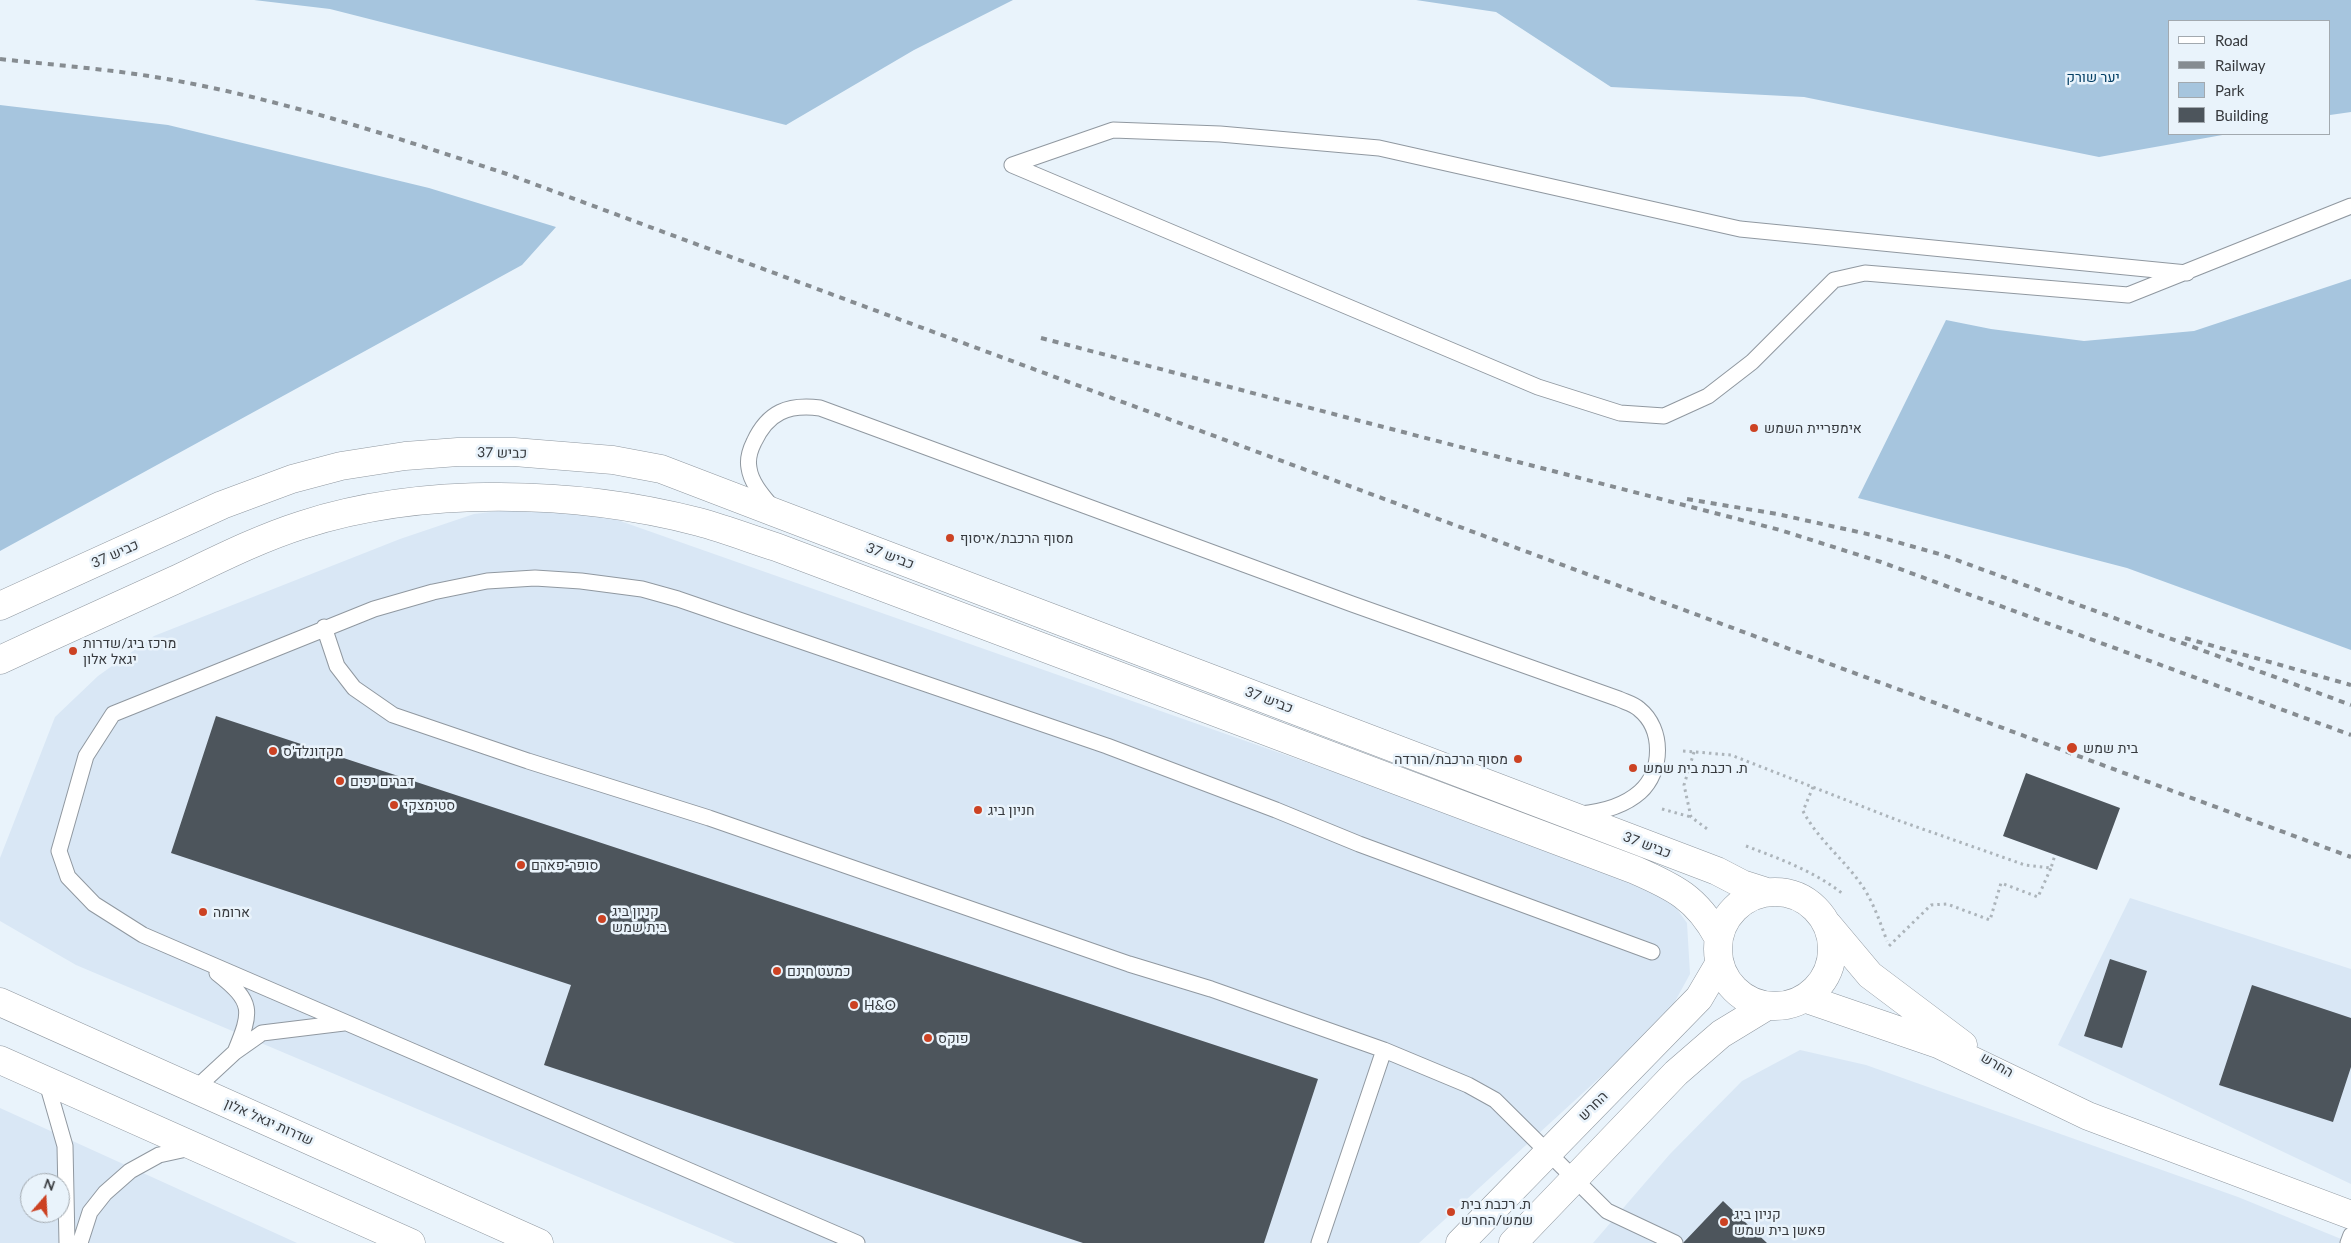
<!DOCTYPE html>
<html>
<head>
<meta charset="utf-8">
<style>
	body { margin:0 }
	#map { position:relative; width:2351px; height:1243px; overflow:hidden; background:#e9f3fb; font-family:Lato,sans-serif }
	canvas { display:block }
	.legend { position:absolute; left:2168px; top:20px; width:162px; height:115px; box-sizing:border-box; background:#e9f3fb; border:1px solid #a2a9af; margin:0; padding:6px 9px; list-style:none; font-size:15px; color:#373a3e }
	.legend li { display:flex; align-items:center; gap:10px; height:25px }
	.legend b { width:25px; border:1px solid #a2a9af }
	.north { position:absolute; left:20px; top:1173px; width:50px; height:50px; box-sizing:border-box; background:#e9f3fb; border:1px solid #a2a9af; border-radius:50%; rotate:19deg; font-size:14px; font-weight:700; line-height:20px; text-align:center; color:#373a3e }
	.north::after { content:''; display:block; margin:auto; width:18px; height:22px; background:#cc4223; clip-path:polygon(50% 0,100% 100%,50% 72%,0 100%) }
</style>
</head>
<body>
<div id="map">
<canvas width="2351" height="1243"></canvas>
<ul class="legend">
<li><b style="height:6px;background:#fff"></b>Road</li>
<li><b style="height:6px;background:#868c91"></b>Railway</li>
<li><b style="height:14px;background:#a6c5de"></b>Park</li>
<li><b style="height:14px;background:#4d555c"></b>Building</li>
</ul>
<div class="north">N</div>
</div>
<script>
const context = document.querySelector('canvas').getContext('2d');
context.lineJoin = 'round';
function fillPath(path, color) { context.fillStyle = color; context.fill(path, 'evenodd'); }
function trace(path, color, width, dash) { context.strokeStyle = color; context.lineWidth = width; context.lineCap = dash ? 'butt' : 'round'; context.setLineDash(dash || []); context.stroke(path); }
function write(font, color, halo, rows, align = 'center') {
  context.font = font + ' Lato,Heebo,sans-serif'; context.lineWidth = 5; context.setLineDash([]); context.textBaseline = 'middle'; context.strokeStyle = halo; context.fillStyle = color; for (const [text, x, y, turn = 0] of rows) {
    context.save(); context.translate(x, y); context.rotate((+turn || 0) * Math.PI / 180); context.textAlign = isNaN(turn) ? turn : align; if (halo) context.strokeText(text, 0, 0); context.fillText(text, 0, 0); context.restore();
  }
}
fillPath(new Path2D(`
	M569,503L1661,887L1687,923L1690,974L1667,1016L1419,1243H735L76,965L0,921V858L55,717L98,676L154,636L400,539L474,514Z
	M2130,898L2351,969V1184L2058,1045Z
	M1800,1050L1866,1065L2238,1197L2351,1243H1593L1670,1154L1742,1081Z
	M0,1108L297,1243H0ZM30,1183H60V1213H30Z`), '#d9e7f5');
fillPath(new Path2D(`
	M254,0H1013L914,50L786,125L330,9Z
	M1416,0H2351V112L2330,115V21H2170V134H2228L2099,157L1804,97L1611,87L1496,12Z
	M0,105L168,125L429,188L556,227L522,265L0,551Z
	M2351,279V650L2127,568L1858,498L1946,320L1991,329L2084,341L2194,331Z`), '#a6c5de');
fillPath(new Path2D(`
	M216,716L1318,1079L1264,1243H1083L544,1065L571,985L171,853Z
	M2026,773L2120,808L2097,870L2003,836Z
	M2110,959L2147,971L2122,1048L2084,1036Z
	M2252,985L2351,1018V1067L2333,1122L2219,1085Z
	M1723,1201L1767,1243H1683Z`), '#4d555c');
const lane = new Path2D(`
	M2187,273L1740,229L1379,148L1220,134L1113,130L1012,165L1538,387L1620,413L1664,416L1708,396L1752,362L1834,280L1865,273L2128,295L2351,206
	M772,507C763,496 751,483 749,468C747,458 750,450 754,442C768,412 788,404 820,408L1352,604L1619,699C1625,702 1634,704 1639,709C1664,729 1663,771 1640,792C1623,807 1602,812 1580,814
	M324,627L337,666L354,688L393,715L528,761L709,818L1129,964L1211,989L1384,1050L1468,1085L1495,1100L1607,1211L1675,1243
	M217,973C254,1002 252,1011 235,1052
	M46,1080L65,1146L67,1243
	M195,1089L235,1052L262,1033L344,1023
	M80,1243L90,1212L105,1193L130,1171L159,1155L191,1148
	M857,1243L143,935L94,904L68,877L59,851L86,756L113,714L374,609L433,592L487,581L535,578L581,581L642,589L678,599L1107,746L1276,810L1359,844L1652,952
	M1319,1243L1384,1050
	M2348,1243L2351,1235`);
const street = new Path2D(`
	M0,606L222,505L292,479L341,466L405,456L458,452H514L613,460L661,469L776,513L1717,871L1742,884L1764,891
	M0,660C58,633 116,607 175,580C217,560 258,539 302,525C423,486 576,490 699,522C725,529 751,539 776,547L1635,870C1674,887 1697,898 1718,937
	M1718 949a57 57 0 1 1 114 0a57 57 0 1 1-114 0Z
	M1828,925L1870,975L1963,1045
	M1804,998L1938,1044L2088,1116L2351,1215
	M1460,1243L1699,998L1719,964
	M1513,1243L1676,1073L1721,1034L1767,1006`);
const secondary = new Path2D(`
	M0,1002L539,1243
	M0,1060L411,1243`);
trace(lane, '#9098a0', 17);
trace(street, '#9098a0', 29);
trace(secondary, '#9098a0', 29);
trace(new Path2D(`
	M1683,751L1731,755L1897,820L2025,865L2051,868L2055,855
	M1694,752L1684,785L1691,817L1710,831
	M1813,787L1803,811C1818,840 1845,860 1863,887C1874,904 1880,922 1887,941
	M1662,809L1691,817
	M1746,846C1780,859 1814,871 1843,894
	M1889,946L1931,905L1947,904L1990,920L2001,883L2038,897L2051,868`), '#acb4ba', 3, [2.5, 4]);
trace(lane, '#fff', 15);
trace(street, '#fff', 28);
trace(secondary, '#fff', 28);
trace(new Path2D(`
	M0,59C54,65 108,69 161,78C279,98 394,137 507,174L2351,857
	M1041,338L1780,530L1881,562L2351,735
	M1687,499L1777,514L1872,535L1943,555L2351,705
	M2185,638L2351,685`), '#868c91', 4, [6, 6]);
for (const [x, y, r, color] of [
	[1754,428,5,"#cc4223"],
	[950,538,5,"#cc4223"],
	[73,651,5,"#cc4223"],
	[2072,748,6,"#cc4223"],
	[273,751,5,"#cc4223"],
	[1518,759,5,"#cc4223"],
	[1633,768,5,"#cc4223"],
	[340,781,5,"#cc4223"],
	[394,805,5,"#cc4223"],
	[978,810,5,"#cc4223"],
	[521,865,5,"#cc4223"],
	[203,912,5,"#cc4223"],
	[602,919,5,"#cc4223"],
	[777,971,5,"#cc4223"],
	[854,1005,5,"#cc4223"],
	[928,1038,5,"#cc4223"],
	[1451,1212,5,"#cc4223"],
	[1724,1222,5,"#cc4223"]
]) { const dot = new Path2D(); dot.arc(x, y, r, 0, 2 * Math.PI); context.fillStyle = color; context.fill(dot); trace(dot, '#e9f3fb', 2); }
write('14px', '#023e64', '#e9f3fb', [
	["יער שורק",2093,77]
]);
write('14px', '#373a3e', '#e9f3fb', [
	["אימפריית השמש",1764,428],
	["מסוף הרכבת/איסוף",960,538],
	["מרכז ביג/שדרות",83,643],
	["יגאל אלון",83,659],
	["בית שמש",2083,748],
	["מקדונלד'ס",283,751],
	["מסוף הרכבת/הורדה",1508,759,"right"],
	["ת. רכבת בית שמש",1643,768],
	["דברים יפים",350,781],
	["סטימצקי",404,805],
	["חניון ביג",988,810],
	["סופר-פארם",531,865],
	["קניון ביג",612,911],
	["בית שמש",612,927],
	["ארומה",213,912],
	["כמעט חינם",787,971],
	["H&O",864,1005],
	["פוקס",938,1038],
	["ת. רכבת בית",1461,1204],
	["שמש/החרש",1461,1220],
	["קניון ביג",1734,1214],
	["פאשן בית שמש",1734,1230]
], 'left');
write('14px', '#373a3e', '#e9f3fb', [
	["כביש 37",502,453,1],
	["כביש 37",115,554,-24],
	["כביש 37",890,556,21],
	["כביש 37",1269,700,21],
	["כביש 37",1647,845,21],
	["החרש",1997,1065,30],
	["החרש",1593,1106,-45],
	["שדרות יגאל אלון",269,1122,24]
]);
</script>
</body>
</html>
